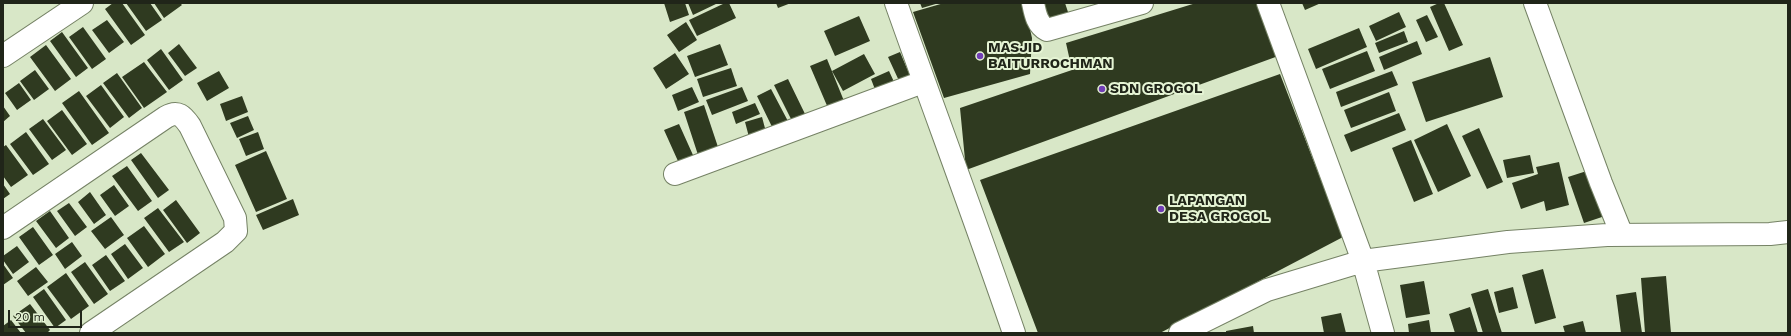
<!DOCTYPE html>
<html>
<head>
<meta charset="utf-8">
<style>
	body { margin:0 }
	#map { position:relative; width:1791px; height:336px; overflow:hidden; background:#d8e7c7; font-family:"Work Sans",sans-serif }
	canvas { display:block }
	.frame { position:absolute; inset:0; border:4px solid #202519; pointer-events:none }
	.scale { position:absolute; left:8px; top:310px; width:74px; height:18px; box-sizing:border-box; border:2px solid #202519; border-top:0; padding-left:5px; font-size:12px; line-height:14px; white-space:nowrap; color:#202519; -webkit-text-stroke:3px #e5f4d4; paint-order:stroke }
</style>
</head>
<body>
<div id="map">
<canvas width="1791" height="336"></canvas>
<div class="frame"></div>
<div class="scale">20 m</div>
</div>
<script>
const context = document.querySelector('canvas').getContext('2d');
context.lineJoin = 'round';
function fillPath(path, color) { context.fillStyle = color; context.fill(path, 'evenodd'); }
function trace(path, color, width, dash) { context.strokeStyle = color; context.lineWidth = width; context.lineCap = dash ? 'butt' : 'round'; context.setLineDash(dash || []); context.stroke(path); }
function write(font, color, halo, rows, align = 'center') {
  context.font = font + ' "Work Sans",sans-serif'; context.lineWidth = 4; context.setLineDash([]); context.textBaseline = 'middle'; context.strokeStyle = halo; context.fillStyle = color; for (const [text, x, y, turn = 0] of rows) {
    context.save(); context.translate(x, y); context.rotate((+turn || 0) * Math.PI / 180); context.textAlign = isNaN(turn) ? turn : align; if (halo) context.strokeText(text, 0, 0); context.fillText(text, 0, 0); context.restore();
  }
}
fillPath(new Path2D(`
	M113,3H122L145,35L131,45L105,9Z
	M126,3H150L162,20L146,31Z
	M154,3H180L182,5L164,18Z
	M664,3H685L689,15L670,22Z
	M688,3H718L693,15Z
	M725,3H729L736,18L697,36L689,20Z
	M776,3H791L778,8Z
	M920,3H939L922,8Z
	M944,3H1024L1032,38L1030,74L944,98L913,12Z
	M1044,3H1065L1068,12L1049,19Z
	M1196,3H1264L1281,55L966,170L960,108L1072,70L1066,43Z
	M1302,3H1321L1305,10Z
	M1439,3H1444L1463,45L1449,51L1430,7Z
	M1399,12L1406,27L1376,41L1369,26Z
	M1427,15L1438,37L1426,42L1416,20Z
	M859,16L870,41L835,56L824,31Z
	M107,20L124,42L109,53L92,30Z
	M686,22L697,40L679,52L667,35Z
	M83,27L106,59L92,69L69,37Z
	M1359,28L1367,47L1316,69L1308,49Z
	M1404,31L1408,42L1379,53L1375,43Z
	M62,32L88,68L76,77L50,41Z
	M1417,41L1422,54L1384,70L1379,57Z
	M179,44L197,68L185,76L168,53Z
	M720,44L728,65L695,77L687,56Z
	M46,45L71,79L55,91L30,57Z
	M161,49L183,80L169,90L147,60Z
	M1367,51L1375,71L1330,89L1322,69Z
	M900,52L911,78L900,83L888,57Z
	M675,53L689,74L666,89L653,68Z
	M864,54L875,74L843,91L832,71Z
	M1490,57L1503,97L1426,122L1412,82Z
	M827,59L844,101L828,108L810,66Z
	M144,62L167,92L144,108L122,77Z
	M731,68L737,86L703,97L697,79Z
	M35,70L49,89L34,100L20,81Z
	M219,71L229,88L207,101L197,83Z
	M889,71L895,84L876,92L871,79Z
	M1392,71L1398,85L1341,107L1336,92Z
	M117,73L142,108L129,118L103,83Z
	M1280,74L1343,237L1160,333H1038L980,180Z
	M788,79L806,116L793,123L774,85Z
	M19,83L31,100L17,110L5,93Z
	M101,85L124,117L110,128L86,96Z
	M692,87L699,102L678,111L672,95Z
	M742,87L748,101L712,115L706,100Z
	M771,89L790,125L775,133L757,96Z
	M79,91L109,133L92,145L62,103Z
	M1389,92L1396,111L1351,128L1344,110Z
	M242,96L248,112L226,121L220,104Z
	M755,103L760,114L736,124L732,112Z
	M704,105L720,153L700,161L684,112Z
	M3,106L10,116L3,122Z
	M62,110L87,144L72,155L47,121Z
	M1399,113L1406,130L1351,152L1344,135Z
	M248,116L254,130L237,138L230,123Z
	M762,117L766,132L749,137L745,122Z
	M43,119L66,150L52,160L29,129Z
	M679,124L697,164L682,170L664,130Z
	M1447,124L1471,176L1438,192L1414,140Z
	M1479,128L1503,182L1487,189L1462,136Z
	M26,132L49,164L33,175L10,144Z
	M258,132L264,149L246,156L239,139Z
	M1411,140L1433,194L1414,202L1392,148Z
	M6,145L28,175L11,187L3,176V147Z
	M266,151L287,199L256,212L235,165Z
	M141,153L169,190L158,198L131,160Z
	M1530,155L1534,173L1507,178L1503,160Z
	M1559,162L1569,205L1546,211L1544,201L1521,209L1512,183L1538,174L1536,167Z
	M127,166L152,201L138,211L112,176Z
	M1593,169L1608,215L1584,223L1568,177Z
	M3,184L10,194L3,199Z
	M114,185L129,206L115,216L100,195Z
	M90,192L106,215L94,224L78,202Z
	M293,199L299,215L263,230L256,215Z
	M176,200L200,233L187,243L163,210Z
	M69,203L87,227L75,236L57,211Z
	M158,208L184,242L169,252L144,218Z
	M50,211L69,238L56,248L36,221Z
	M111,217L124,235L105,249L91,231Z
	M144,226L165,254L148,267L127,238Z
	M33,227L53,255L39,265L19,237Z
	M72,242L82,256L65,269L55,254Z
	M125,244L143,268L128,279L111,254Z
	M17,246L29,262L13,274L3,260V256Z
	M106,255L125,281L110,291L92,265Z
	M85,262L108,294L94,304L71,272Z
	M3,264L13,278L3,285Z
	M36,267L48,282L28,296L17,281Z
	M1543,269L1556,318L1535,324L1522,275Z
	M66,273L89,306L71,319L47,287Z
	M1666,276L1671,333H1645L1641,278Z
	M1424,281L1430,314L1406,318L1400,285Z
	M1513,287L1518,308L1499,313L1494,292Z
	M44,289L66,320L55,328L33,297Z
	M1488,289L1502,333H1483L1471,294Z
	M1636,292L1642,333H1621L1616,295Z
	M30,304L50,330L47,333H26L13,316Z
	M1470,307L1478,333H1455L1449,314Z
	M1341,313L1346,333H1324L1321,317Z
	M11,320L21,333H3V326Z
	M1429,320L1431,333H1409L1408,324Z
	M1583,321L1586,333H1565L1563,326Z
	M1253,326L1254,333H1226V331Z`), '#2f3a20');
const minor = new Path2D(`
	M896,3C935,113 976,222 1014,333
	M1033,3C1035,13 1037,25 1047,30L1142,3
	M1268,3L1363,261L1383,333
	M1535,3L1601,183L1622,235
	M3,56L82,3
	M675,174L923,82
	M3,228L166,117C178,110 183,116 190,126L235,218L236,231L225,242L91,333
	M1180,333L1267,290L1363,261L1508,242L1607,235L1770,234L1788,232`);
trace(minor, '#758265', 24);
trace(minor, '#fff', 22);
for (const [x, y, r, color] of [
	[980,56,4,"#713eb5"],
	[1102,89,4,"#713eb5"],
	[1161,209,4,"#713eb5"]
]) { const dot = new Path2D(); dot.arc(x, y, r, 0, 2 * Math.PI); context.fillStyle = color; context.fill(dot); trace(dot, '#e5f4d4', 1.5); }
write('bold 14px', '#202519', '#e5f4d4', [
	["MASJID",988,48],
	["BAITURROCHMAN",988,64],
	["SDN GROGOL",1110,89],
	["LAPANGAN",1169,201],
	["DESA GROGOL",1169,217]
], 'left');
</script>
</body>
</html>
